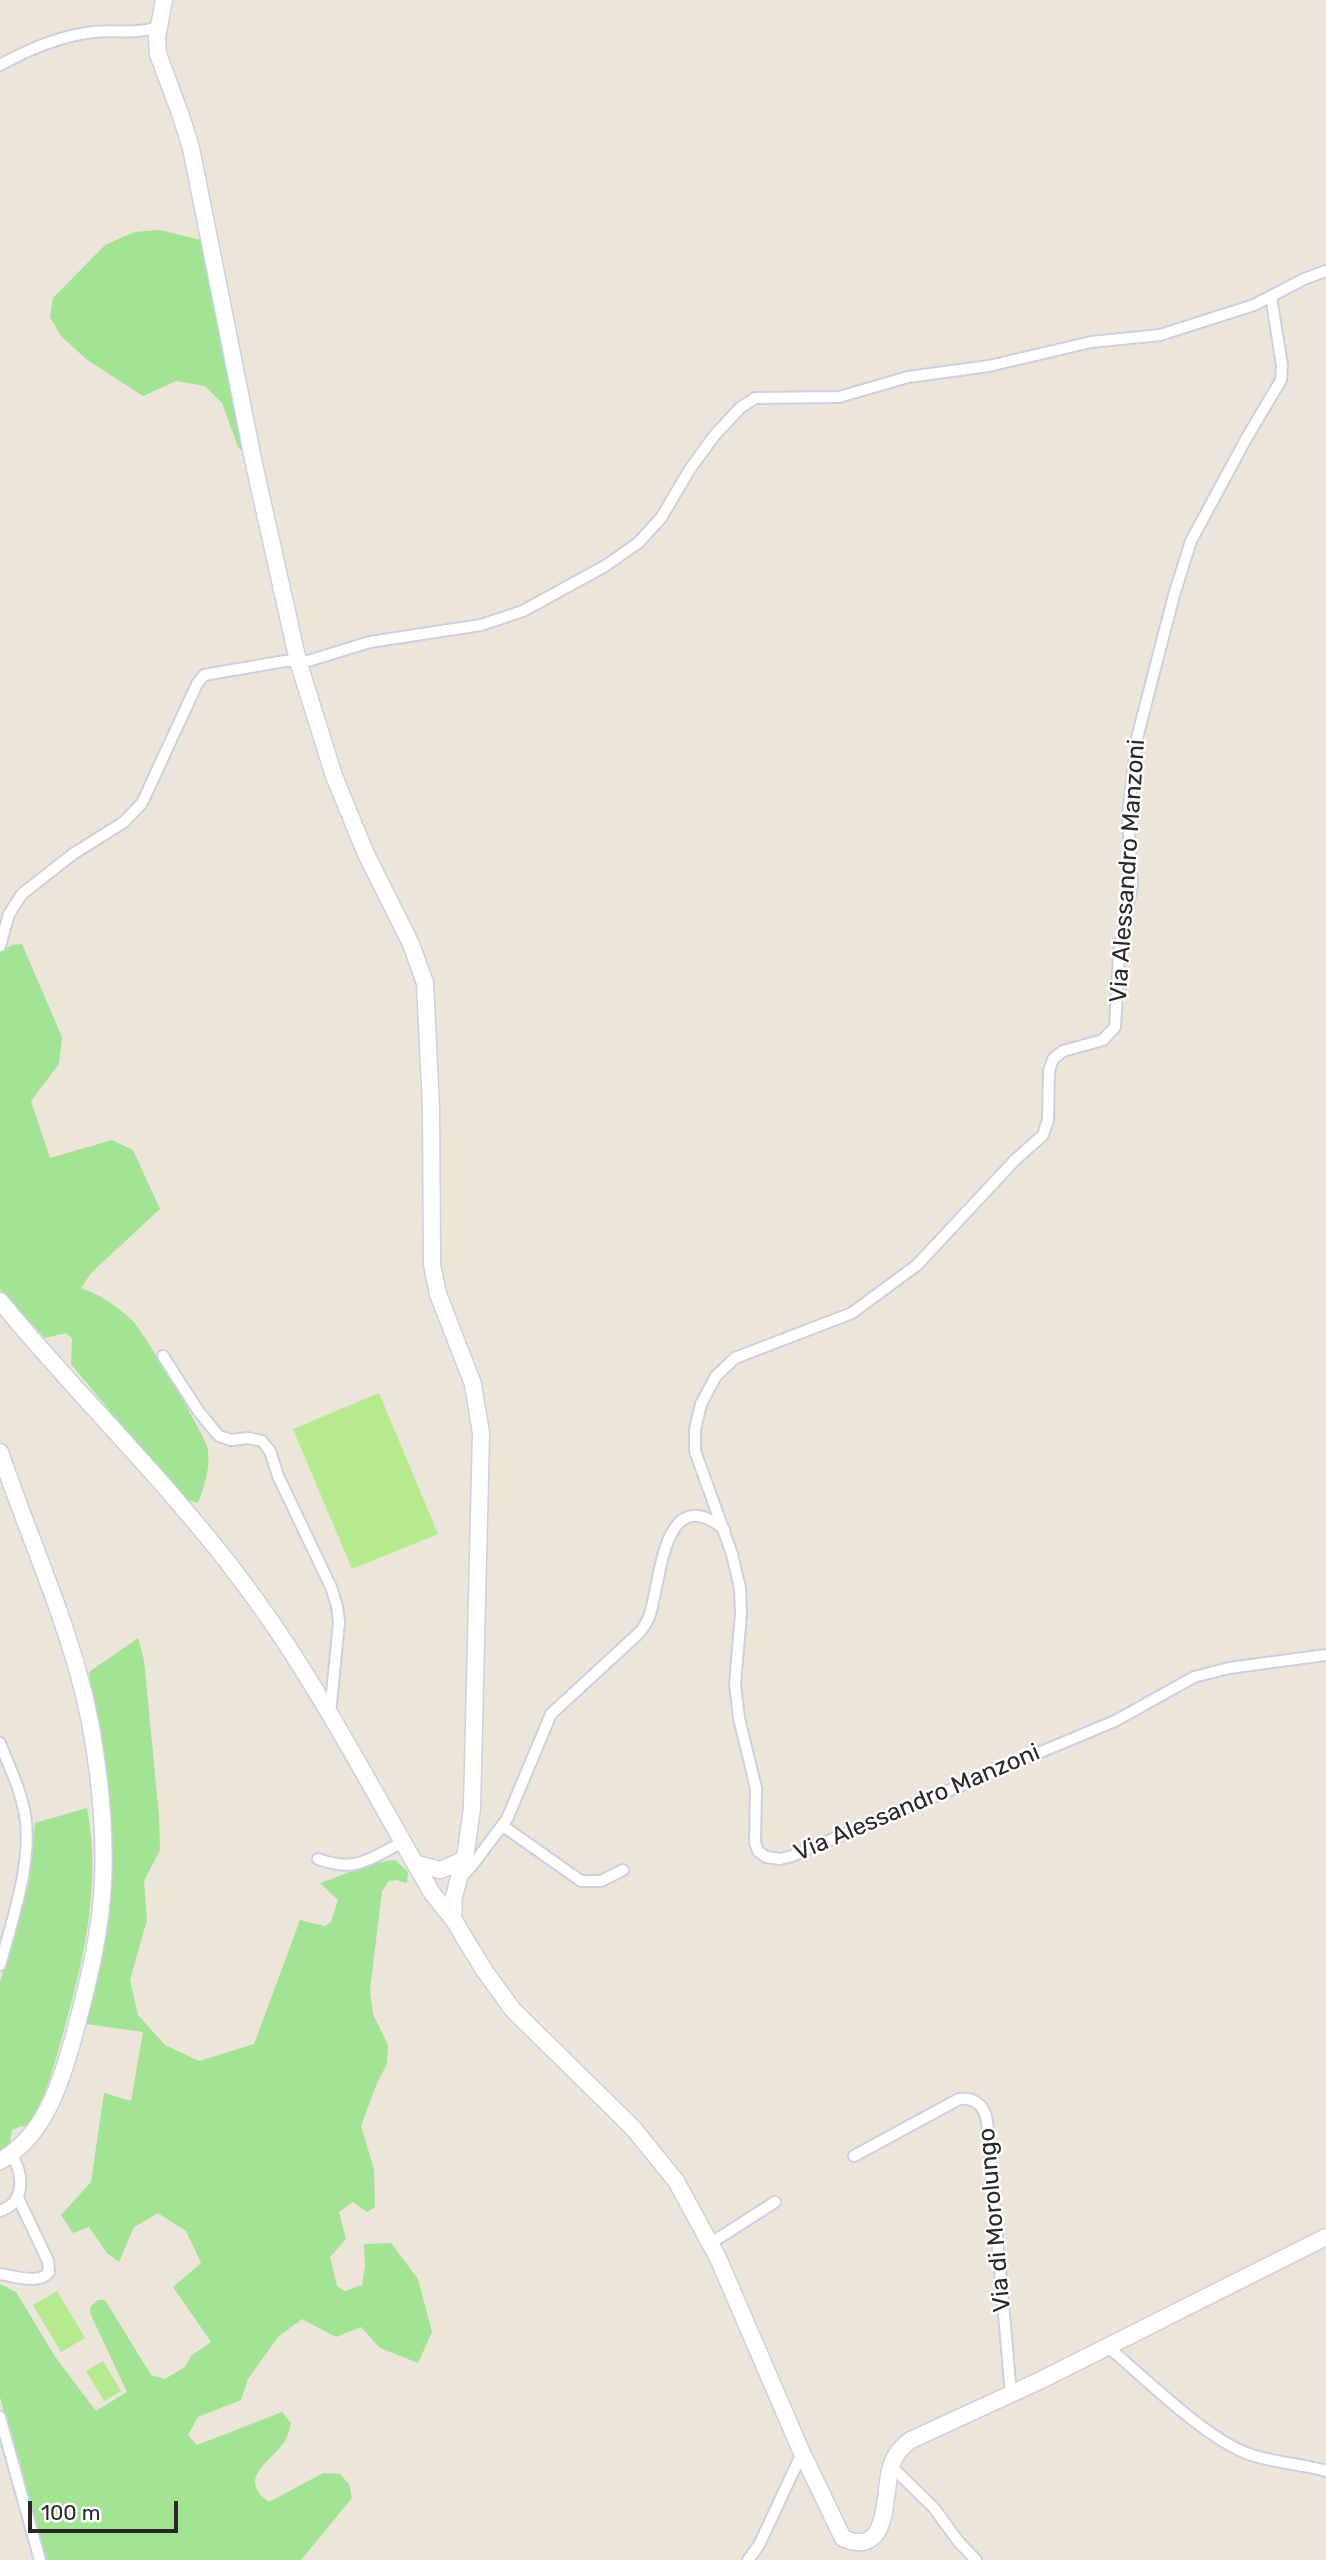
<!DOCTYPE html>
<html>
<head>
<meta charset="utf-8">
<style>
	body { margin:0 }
	#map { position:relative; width:1326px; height:2560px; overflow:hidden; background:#ebe6d9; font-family:Rubik,sans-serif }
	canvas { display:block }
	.scale { position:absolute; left:28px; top:2501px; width:150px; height:32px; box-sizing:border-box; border:4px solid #282828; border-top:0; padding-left:9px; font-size:21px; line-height:24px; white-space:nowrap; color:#282828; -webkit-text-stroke:5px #fff; paint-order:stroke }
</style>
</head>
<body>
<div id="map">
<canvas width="1326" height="2560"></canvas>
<div class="scale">100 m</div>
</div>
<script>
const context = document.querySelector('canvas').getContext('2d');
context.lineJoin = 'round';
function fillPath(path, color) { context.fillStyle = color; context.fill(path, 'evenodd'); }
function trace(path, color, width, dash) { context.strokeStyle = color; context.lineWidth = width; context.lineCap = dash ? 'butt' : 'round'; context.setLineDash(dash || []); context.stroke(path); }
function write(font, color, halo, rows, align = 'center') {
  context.font = font + ' Rubik,sans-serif'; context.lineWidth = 5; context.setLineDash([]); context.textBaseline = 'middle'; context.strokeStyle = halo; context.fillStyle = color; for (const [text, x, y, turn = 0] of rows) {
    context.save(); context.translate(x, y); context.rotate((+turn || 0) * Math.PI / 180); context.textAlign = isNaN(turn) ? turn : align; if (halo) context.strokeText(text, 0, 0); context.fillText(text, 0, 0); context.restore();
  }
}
fillPath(new Path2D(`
	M160,230L205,241L245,454L238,447L222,403L205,386L176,381L143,396L86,359L61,336L50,317L53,298L105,245L134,232Z
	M22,944L62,1037L59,1064L31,1101L50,1158L112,1140L133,1150L160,1209L91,1273L81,1288C99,1294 116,1306 131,1319C142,1329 207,1437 208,1450C210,1469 205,1485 198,1503L182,1498L71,1364L72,1338L66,1333L45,1338L0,1290V952L12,945Z
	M138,1638L144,1660L159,1816L160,1850L144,1881L147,1920L130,1980L138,2015L165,2045L199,2061L254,2044L300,1920L325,1926L331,1922L338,1900L320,1883C345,1875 368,1862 395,1860L408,1872L407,1883L396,1880L389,1881L382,1891L370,1990L373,2014L388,2045L387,2064L377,2083L361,2126L374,2169L375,2207L367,2212L353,2202L339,2212L346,2239L330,2257L337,2286L345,2291L362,2285L365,2266L364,2244L391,2243L418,2279L432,2332L418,2363L380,2348L361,2327L336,2337L302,2319L278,2337L248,2379L241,2400L198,2417L188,2435L197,2445L282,2412L291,2423C290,2428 288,2435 286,2439C275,2460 234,2477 269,2502L323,2473L340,2474L349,2484L352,2498L301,2560H43L0,2397V2284L16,2292L56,2358L96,2411L127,2392L90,2313L91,2306L98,2300H105L151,2375L165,2379L185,2367L191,2356L211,2342L173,2287L201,2263L186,2231L158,2213L134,2227L119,2262L107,2253L89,2227L73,2233L61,2215L91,2182L104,2093L131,2101L143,2032L86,2024L105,1914L97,1723L89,1672Z
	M87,1808C102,1885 83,1962 62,2037C53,2068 46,2100 27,2127L21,2126L12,2130L9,2149L0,2157V1982L29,1883L35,1823Z`), '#a3e394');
fillPath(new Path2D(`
	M379,1393L438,1534L352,1569L293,1429Z
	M57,2291L85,2338L61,2352L33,2305Z
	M103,2361L121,2391L104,2401L86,2371Z`), '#b6ea8f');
const street = new Path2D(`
	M0,65C29,49 60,36 93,32C116,30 137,34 159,27
	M1271,297L1282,365L1281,380L1246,439L1191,541L1174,595L1137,738L1128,815L1132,885L1119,953L1115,1027L1103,1040L1063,1051L1053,1059L1049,1071L1048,1120L1043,1135L1015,1160L917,1265L852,1313L735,1358L716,1376L701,1404L695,1429V1451L732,1554L740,1588L741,1614L735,1684L739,1718L756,1788L755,1843L758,1851L766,1857L780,1859L792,1856L1115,1721L1194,1677L1229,1668L1326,1655
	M0,946L9,914L22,894L73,854L124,822L142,803L197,684L204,675L285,661H308L370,642L481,625L523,611L605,566L638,543L661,518L690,469L714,436L740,408L755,398L839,397L908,377L989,366L1091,342L1160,335L1254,305L1304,279L1326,271
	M163,1356L199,1412L219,1436L231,1440L248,1438L262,1441L270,1451L278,1476L331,1587L337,1606L339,1622L330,1714
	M0,1743C9,1766 21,1790 25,1815C33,1861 12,1921 0,1965
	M503,1826L581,1881H601L623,1870
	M318,1859C357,1873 369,1859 403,1842
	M461,1877L471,1867L507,1819L551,1714L639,1633C644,1627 648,1621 650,1614C661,1580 663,1480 724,1529
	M854,2156L959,2099C975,2097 984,2105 987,2121L1011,2394
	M0,2211C26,2202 24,2174 11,2154
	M711,2243L775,2202
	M0,2274C14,2276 40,2285 49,2272L48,2261L18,2198
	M1108,2347C1145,2378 1203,2436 1246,2453C1271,2463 1300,2463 1326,2471
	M0,2417L40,2560
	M891,2466L934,2508L958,2541L976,2560
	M748,2560L759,2545L802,2453`);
const secondary = new Path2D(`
	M164,0L157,37L158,54L181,116L191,148L254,464L298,661L334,776L366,854L411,944L425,983L431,1107L432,1265L438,1294L473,1384L481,1433L472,1808L466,1851L454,1897L453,1919
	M0,1301C78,1396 168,1482 242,1581C315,1678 371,1788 432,1893L453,1919L484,1970L513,2010L633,2128L676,2181L718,2258L802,2453L843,2538C892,2560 883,2489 891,2467C894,2456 901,2447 911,2440L1041,2380L1326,2237
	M0,1452C25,1526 57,1597 78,1672C96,1734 106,1817 103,1881C101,1932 88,1983 75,2032C62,2080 46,2135 0,2161
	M417,1864L440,1870L464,1860`);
trace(street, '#cecfe1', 14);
trace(secondary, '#cecfe1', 19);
trace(street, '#fff', 10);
trace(secondary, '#fff', 16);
write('24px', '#282828', '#fff', [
	["Via Alessandro Manzoni",1128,871,-86],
	["Via Alessandro Manzoni",917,1803,-23],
	["Via di Morolungo",995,2220,-95]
]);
</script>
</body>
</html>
